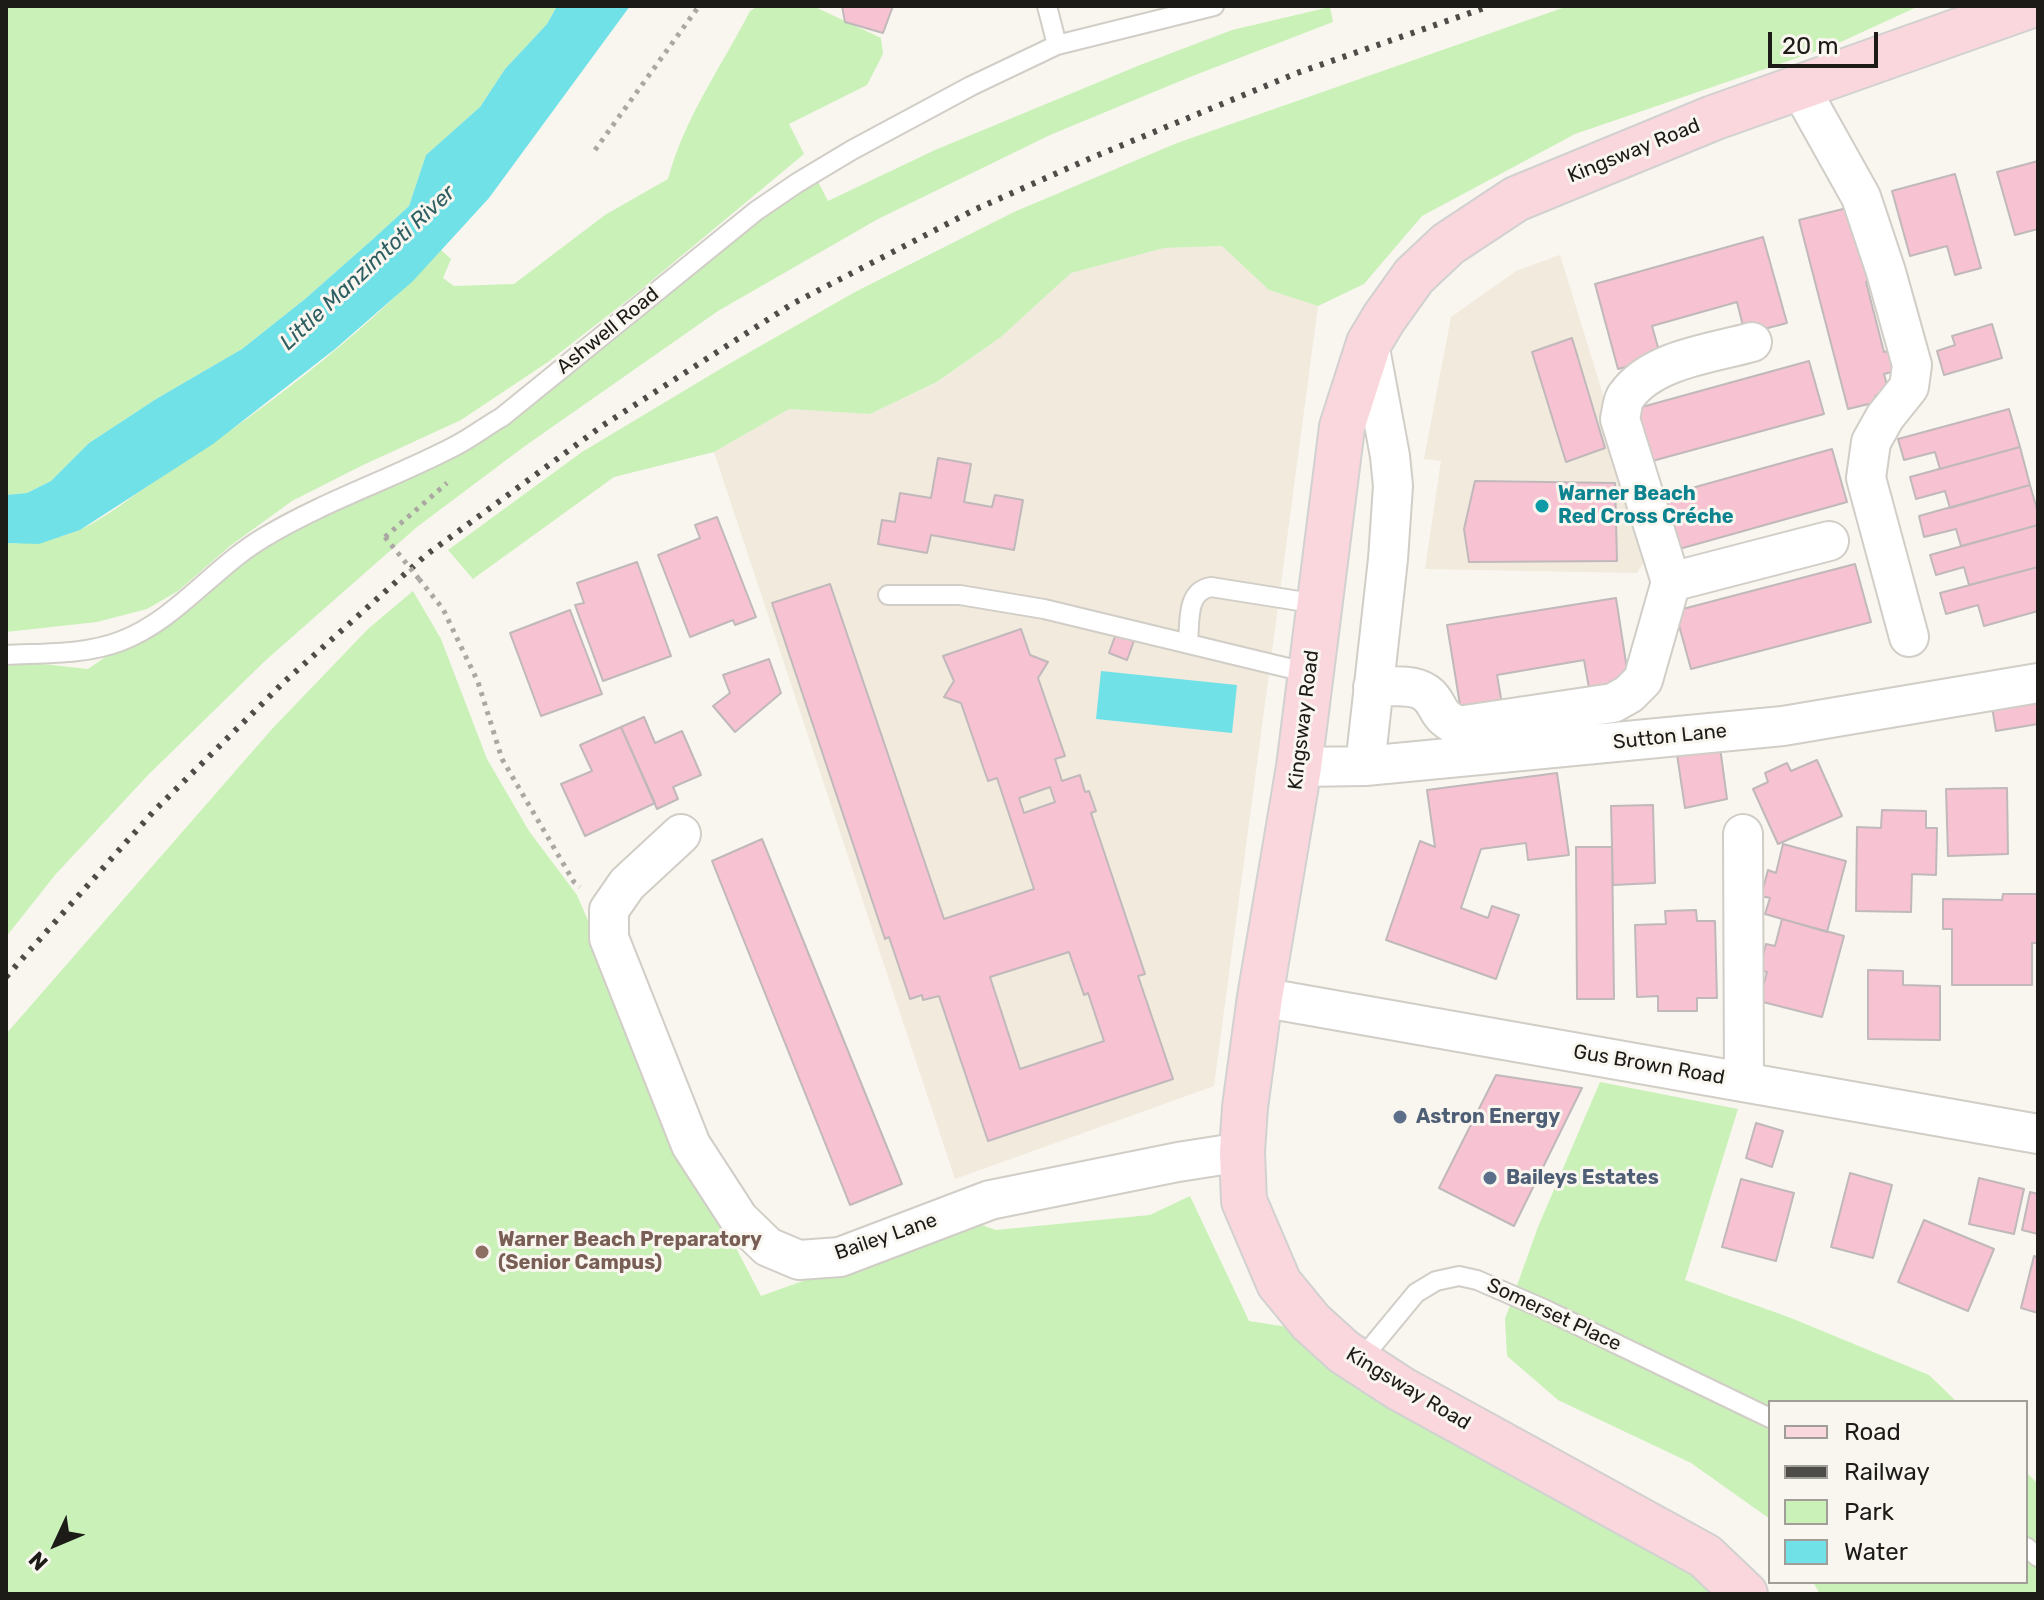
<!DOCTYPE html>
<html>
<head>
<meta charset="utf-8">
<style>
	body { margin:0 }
	#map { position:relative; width:2044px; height:1600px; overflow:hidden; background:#f9f6ef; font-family:Rubik,sans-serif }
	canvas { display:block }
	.frame { position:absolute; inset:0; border:8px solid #1c1b18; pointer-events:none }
	.legend { position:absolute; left:1768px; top:1400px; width:260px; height:184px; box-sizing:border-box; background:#f9f6ef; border:2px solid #a19e99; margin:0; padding:10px 14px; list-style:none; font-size:24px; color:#1c1b18 }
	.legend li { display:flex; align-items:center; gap:16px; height:40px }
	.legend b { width:40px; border:2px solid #a19e99 }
	.north { position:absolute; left:16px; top:1504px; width:80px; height:80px; -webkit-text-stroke:6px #f9f6ef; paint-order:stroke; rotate:226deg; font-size:22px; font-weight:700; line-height:32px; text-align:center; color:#1c1b18 }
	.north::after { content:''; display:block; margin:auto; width:28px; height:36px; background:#1c1b18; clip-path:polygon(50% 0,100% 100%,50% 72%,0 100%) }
	.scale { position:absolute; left:1768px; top:32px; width:110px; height:36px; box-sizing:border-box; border:4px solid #1c1b18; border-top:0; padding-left:10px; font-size:24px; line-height:28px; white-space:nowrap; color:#1c1b18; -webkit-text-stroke:6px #f9f6ef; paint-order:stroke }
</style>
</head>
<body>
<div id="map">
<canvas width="2044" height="1600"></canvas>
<div class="frame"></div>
<ul class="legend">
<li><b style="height:10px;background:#fad7dd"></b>Road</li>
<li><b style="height:10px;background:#4e4c48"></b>Railway</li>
<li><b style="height:22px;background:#c9f1b8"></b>Park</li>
<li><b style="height:22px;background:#71e1e8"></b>Water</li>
</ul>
<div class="north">N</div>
<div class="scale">20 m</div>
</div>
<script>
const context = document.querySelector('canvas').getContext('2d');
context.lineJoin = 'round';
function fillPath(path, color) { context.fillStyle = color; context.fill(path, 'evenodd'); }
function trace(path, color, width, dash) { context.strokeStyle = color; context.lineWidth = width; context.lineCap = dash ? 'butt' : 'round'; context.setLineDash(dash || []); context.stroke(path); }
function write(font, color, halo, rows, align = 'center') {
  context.font = font + ' Rubik,sans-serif'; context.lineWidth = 6; context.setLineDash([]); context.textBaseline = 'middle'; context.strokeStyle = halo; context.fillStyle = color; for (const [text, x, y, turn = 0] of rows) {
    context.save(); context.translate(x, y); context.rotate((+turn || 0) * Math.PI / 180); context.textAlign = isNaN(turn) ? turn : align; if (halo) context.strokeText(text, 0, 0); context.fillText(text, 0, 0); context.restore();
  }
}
fillPath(new Path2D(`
	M1222,246L1269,290L1318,306L1214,1086L955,1179L714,452L789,409L870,414L938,382L1001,337L1071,273L1164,248Z
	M1560,255L1651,550L1637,573L1425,569L1441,461L1424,459L1451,317L1516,271Z`), '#f1eadd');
fillPath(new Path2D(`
	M6,6H557L547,24L505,69L480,107L426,155L409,206L373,239L305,299L242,349L156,399L89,443L51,481L27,493L6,495Z
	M758,6H813L881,38L883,54L867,85L789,124L804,154L638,292L548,362L461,420L361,466L292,501L230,546L178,591L147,609L97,622L6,632V543C34,544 51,541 77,531C103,520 129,498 154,482C256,416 358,340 441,250L451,259L443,278L454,286L514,284L605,215L668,179C684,118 722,66 750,11Z
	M1568,6H1919L1832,46L1575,134L1422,216L1364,284L1318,306L1269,290L1222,246L1164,248L1071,273L1001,337L937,382L870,414L789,409L714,452L614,477L473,579L448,550L582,452L727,365L855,292L1014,212L1177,143Z
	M1330,7L1333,22L1190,77L1050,135L878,219L718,311L525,446L417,527L266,660L149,774L55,875L6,937V660L88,669L293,528L435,462L815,176L828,201L935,150L1140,65L1232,30Z
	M413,591L441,639L487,759L529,831L577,895L692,1163L761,1296L970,1221L996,1230L1150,1215L1190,1196L1249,1321L1301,1329L1374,1400L1663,1551L1724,1594H6V1034L272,729L368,629Z
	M1600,1082L1738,1109L1685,1280L1791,1318L1929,1375L1957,1402H1770V1519L1691,1463L1558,1400L1507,1356L1505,1319L1538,1227Z
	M2026,1472L2038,1484V1594H1820L1813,1582H2026Z`), '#c9f1b8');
fillPath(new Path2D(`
	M557,6H630L489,198L413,281L335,349L213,444L80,530L39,544L6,543V495L27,493L51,481L89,443L156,399L242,349L305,299L373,239L409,206L426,155L480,107L505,69L547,24Z
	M1101,671L1237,685L1232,733L1096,719Z`), '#71e1e8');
const building = new Path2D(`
	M842,6H893L883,33L845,22Z
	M2038,161V229L2015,235L1997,172Z
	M1955,174L1981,268L1955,275L1947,246L1910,256L1892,191Z
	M1847,208L1856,244L1862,242L1872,280L1866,282L1884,352L1890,351L1895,371L1884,374L1889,392L1875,396L1877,402L1848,409L1799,220Z
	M1763,237L1787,323L1745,334L1737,302L1652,326L1661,358L1618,369L1595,284Z
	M1992,324L2002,358L1944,375L1937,351L1955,345L1952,336Z
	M1572,338L1605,448L1566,462L1532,352Z
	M1809,361L1824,414L1645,463L1631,410Z
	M2009,409L2020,447L1940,469L1935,452L1904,460L1898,439Z
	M2020,447L2030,485L1950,508L1945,491L1916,499L1910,477Z
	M1832,449L1847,502L1672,551L1656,498Z
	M938,458L971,464L964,502L992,507L995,495L1023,500L1014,550L931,535L927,553L878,544L882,520L895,522L900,493L931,498Z
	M1475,481L1615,483L1617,561L1469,562L1464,529Z
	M2030,485L2038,513V525L1961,546L1956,529L1924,537L1919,516Z
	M717,517L756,617L735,625L733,620L690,637L658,555L700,538L695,525Z
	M2038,525V567L1969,585L1964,567L1936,575L1930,555Z
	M637,562L671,656L603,681L575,605L584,603L577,583Z
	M1855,564L1871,622L1691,669L1675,611Z
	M2038,567V611L1984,626L1978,605L1946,614L1940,593Z
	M830,584L944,919L1034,889L997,778L988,781L961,703L944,697L954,681L943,656L1021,629L1030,655L1048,662L1038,678L1065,756L1055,759L1062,781L1080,775L1085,792L1089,791L1096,811L1091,813L1145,974L1138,976L1173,1079L988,1141L939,996L923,1000L922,995L910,999L889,937L885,939L772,603ZM1050,787L1055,802L1024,813L1019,798ZM1069,952L1084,995L1088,993L1104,1041L1020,1069L990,977Z
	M1616,598L1629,682L1589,688L1584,660L1497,675L1502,704L1461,711L1447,625Z
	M570,610L602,694L541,716L510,633Z
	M1118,628L1136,635L1127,660L1109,653Z
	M769,659L781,693L735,732L713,706L730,693L723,675Z
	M1990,695H2038V724L1996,731Z
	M644,717L655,743L682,731L701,775L673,787L678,799L657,809L621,727Z
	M621,727L655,803L585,836L561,784L592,771L580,745Z
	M1719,740L1727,799L1685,808L1676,748Z
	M1817,760L1842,816L1778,844L1753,789L1768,782L1765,773L1787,763L1791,771Z
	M1557,773L1569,855L1528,860L1526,843L1481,849L1461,908L1488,918L1492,906L1519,915L1496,979L1386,940L1420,841L1435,847L1427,790Z
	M2007,788L2008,854L1948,856L1946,789Z
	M1653,805L1655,883L1613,885L1611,806Z
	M1882,810L1926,811V828H1937L1936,875L1912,874L1911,912L1856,911L1857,827L1881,828Z
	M762,839L902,1184L850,1205L712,861Z
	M1783,844L1846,861L1827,932L1765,914L1770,898L1761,896L1768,870L1776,873Z
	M1576,847H1612L1614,999H1577Z
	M2003,894H2038V943H2032V985H1952V929H1943V899L2002,900Z
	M1696,910L1697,921H1715L1717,998H1697V1011H1658V996L1637,997L1635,925L1666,924L1665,911Z
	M1782,919L1844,936L1822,1017L1759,1001L1767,972L1759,970L1766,944L1775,946Z
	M1868,970L1903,971V985L1940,986V1040L1868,1039Z
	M1496,1075L1582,1088L1514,1226L1439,1188Z
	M1756,1123L1783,1131L1772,1167L1746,1158Z
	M1850,1173L1892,1185L1873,1258L1831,1247Z
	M1979,1178L2024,1189L2014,1234L1969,1224Z
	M1741,1179L1794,1193L1776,1261L1722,1247Z
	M2030,1192L2038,1194V1234L2022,1230Z
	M1924,1220L1994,1249L1968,1311L1898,1282Z
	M2034,1256L2038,1258V1313L2021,1308Z`);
fillPath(building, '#f7c3d2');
trace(building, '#c0b8ba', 2);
const service = new Path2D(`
	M1047,6L1057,45
	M888,595H960L1044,609L1309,673
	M1188,642C1190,621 1186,591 1211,587L1318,604
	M6,655C43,653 85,655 121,641C176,620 213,568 263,538C324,501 392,479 455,446C471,438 486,426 502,417L756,211L797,183L852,150L971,86L1057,45L1214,6
	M1359,1362L1416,1293L1436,1281L1459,1276L1477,1280L1544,1309L1770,1418
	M2026,1547L2038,1557`);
const minor = new Path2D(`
	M1800,88L1861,197L1886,272L1912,365L1909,387L1885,417L1871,442L1866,478L1909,637
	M1671,582L1829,541
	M1373,687C1388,687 1413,683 1426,693C1441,704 1433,714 1458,726L1613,703L1629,694L1643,680L1671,582L1620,419C1622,411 1622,401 1627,395C1653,359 1713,353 1752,342
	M1365,766L1388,559L1393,486L1390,456L1369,343
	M1299,767L1365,766L1783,726L2038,683
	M681,834L627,884L609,910V938L691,1145L739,1219L768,1247L799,1260L840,1257L990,1200L1178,1162L1242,1152
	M1743,834L1744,1081
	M1260,997L2038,1134`);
const primary = new Path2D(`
	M1745,1594L1705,1556L1401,1389L1344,1352L1311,1322L1279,1283L1244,1201L1242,1152L1245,1107L1260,997L1299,767L1342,427L1369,343L1384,318L1414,276L1448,244L1516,199L1713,118L2029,6`);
trace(service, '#d1cdc7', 22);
trace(minor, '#d1cdc7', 42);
trace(primary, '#d2d1d1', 48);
trace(new Path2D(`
	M595,150L699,6
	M385,537L447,483
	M419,579L443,609L478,682L502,759L574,882L580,887`), '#aba8a3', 5, [4, 6]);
trace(service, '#fff', 18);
trace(minor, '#fff', 38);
trace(primary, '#fad7dd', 44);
trace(new Path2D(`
	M6,977L153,812L284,682L426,555L602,426L792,304L976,209L1091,158L1297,73L1490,6`), '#4e4c48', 6, [4, 8]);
trace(new Path2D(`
	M385,537L419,579`), '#aba8a3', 5, [4, 6]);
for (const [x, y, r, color] of [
	[1542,506,8,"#0f9aa8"],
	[1400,1117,8,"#5c6f8a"],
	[1490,1178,8,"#5c6f8a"],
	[482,1252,8,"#8d6e63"]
]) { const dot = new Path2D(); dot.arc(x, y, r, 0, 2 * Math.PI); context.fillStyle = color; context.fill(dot); trace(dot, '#f9f6ef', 3); }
write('20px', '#1c1b18', '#f9f6ef', [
	["Kingsway Road",1634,151,-22],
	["Ashwell Road",608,331,-39],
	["Kingsway Road",1304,720,-83],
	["Sutton Lane",1670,737,-6],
	["Gus Brown Road",1649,1065,10],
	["Bailey Lane",886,1237,-19],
	["Somerset Place",1554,1315,25],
	["Kingsway Road",1408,1389,31]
]);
write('bold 20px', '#0d838f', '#f9f6ef', [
	["Warner Beach",1558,494],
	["Red Cross Créche",1558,517]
], 'left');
write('bold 20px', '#4e5e75', '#f9f6ef', [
	["Astron Energy",1416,1117],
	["Baileys Estates",1506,1178]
], 'left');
write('bold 20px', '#785e54', '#f9f6ef', [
	["Warner Beach Preparatory",498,1240],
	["(Senior Campus)",498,1263]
], 'left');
write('italic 22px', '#2d5e61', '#f9f6ef', [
	["Little Manzimtoti River",368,268,-43]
]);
</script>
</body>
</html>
